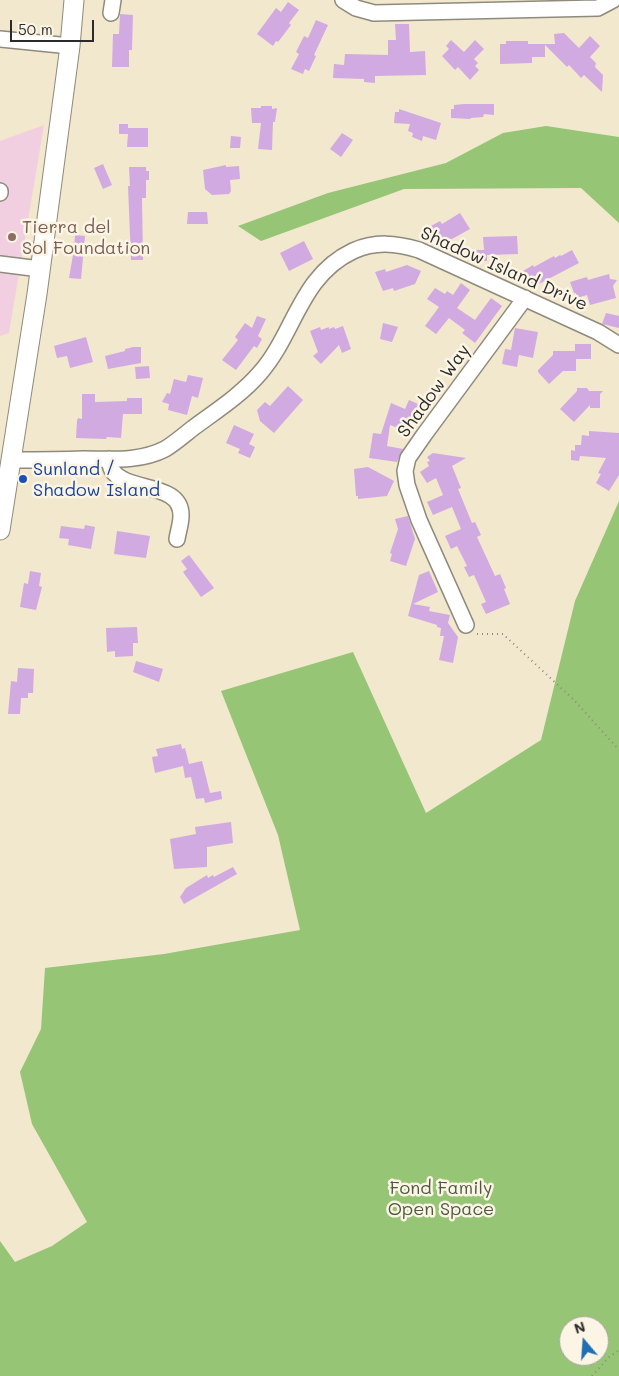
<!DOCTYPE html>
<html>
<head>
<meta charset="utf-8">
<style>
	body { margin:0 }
	#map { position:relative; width:619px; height:1376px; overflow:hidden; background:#f2e8cd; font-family:Mali,sans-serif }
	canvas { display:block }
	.north { position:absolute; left:559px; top:1316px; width:50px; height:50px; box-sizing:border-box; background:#fcf5e5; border:1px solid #a8a49b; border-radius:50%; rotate:342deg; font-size:14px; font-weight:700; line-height:20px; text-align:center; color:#2b2b2b }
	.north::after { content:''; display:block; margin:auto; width:18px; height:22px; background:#1f6fb2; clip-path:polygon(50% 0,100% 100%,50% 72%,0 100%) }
	.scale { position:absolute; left:10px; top:20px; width:84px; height:22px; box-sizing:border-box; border:2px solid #2b2b2b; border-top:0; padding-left:6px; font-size:15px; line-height:18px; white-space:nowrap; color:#2b2b2b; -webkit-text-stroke:4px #fcf5e5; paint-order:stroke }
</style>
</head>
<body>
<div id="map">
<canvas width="619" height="1376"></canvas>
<div class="north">N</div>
<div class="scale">50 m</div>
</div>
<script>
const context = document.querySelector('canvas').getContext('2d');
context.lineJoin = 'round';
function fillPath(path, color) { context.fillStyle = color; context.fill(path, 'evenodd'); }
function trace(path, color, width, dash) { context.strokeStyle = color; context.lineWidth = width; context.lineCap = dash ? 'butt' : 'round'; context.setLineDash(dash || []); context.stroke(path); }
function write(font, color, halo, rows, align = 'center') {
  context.font = font + ' Mali,sans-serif'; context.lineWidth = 5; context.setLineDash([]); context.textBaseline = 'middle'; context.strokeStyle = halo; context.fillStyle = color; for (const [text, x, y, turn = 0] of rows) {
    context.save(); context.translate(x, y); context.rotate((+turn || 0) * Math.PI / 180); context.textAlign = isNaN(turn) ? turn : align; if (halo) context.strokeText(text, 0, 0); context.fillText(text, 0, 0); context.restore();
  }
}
fillPath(new Path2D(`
	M44,125L9,333L0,336V141Z`), '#f2cfe0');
fillPath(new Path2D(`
	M546,126L619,137V223L581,188L404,189L261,241L238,226L328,193L446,163L503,133Z
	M619,501V1376H0V1241L15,1262L52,1246L87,1222L32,1124L20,1072L41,1029L45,968L164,954L300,930L278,835L221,691L353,652L426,813L541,740L575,601ZM569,1326H599V1356H569Z`), '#95c575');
fillPath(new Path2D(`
	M288,2L299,10L289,23L291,25L278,42L276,41L273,46L257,34L276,8L281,12Z
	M120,14L133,15L132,50H129V67H112L113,34H119Z
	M316,20L328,25L314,55L316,56L309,71L305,69L303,74L291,69L299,54L296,52L304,36L308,38Z
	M395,24H409L410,52L425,51L426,75L375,76V83L364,82V79L333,78L334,64L344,65L345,54L388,55V40H396Z
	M564,33L579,48L590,36L600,46L590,57L596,63L595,67L603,75L602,92L584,75L581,78L569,65L567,67L545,45V57H532V63L500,64V44H506V41H528V44H555L554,34Z
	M451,40L464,52L475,40L484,49L474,59L478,63L475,66L479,70L470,80L458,67L455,70L442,56L449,49L446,46Z
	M464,104H494V115L484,114L483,117L471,118L470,119L451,118V109H454V105Z
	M261,106H272V109L277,108L275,122H273L272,150L258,149L261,123H252L251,108H261Z
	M399,109L441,123L436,140L423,136L422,141L412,137L413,133L408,131L410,124L394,123L395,112H399Z
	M119,124H128V128H148V147H127L128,134H119Z
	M342,133L353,140L341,157L330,149Z
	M231,136L241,137L240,148H230Z
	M103,164L112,185L103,189L94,168Z
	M226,165V167L239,166L240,179L230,180L231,191L229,194L212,195L205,189L203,170Z
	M129,167H146V171H149V180H146V198H142L143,260H131L128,186H130Z
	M188,212H207L208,224H187Z
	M460,213L470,229L443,244L441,241L440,242L431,226L440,221L442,224Z
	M75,235L85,236L81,279L69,278L74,249Z
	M517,236L518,254L487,255V261H475L474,250H484L483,237Z
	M304,241L313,259L289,271L280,253Z
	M572,250L579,263L533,287L523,271L533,265L534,267L554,256L555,258L560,255L561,256Z
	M407,265L421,271L415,284L394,291L393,288L383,291L375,272L385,269L386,272Z
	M609,274L610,279L617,280L613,286L616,298L590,305L587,295L577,298L576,293H574L570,282L587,277L588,280Z
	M461,283L470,290L457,308L475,320L491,298L502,306L475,343L462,333L465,330L449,318L436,334L425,326L439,307L427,299L435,288L445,294L447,291L453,295Z
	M606,313L619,316V328L602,324Z
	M257,316L266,319L258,336L262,339L257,348L254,346L236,370L222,360L238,340L235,337L245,323L252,328Z
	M383,323L398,327L392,342L380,339Z
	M343,326L351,349L342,353L339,345L321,364L313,356L318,352L310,331L320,327L321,330L329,327V329L334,327L335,329Z
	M515,328L538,332L533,358L519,355L517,367L502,364L505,349L511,350Z
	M86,337L93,362L70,368L67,356L57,358L54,346Z
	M575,344H591V359H576V371H563L549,384L538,372V370L553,355V351H575Z
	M133,347H141V363L108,369L105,356L125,351V349Z
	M149,366L150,378L136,379L135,367Z
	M188,375L203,378L198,398L192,396L187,415L168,410L169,404L162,402L167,393L170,394L174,379L186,382Z
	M288,386L303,400L274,433L260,421L257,410L265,402L270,406Z
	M577,388H587L589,391H603L600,394V408H590V405L574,422L560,409L577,391Z
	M82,394H95V402L127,401V398H142V414H123L121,438L107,437L106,439L76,438L77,421L78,418L82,419Z
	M409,400L425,407L420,418L414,416L408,432L390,425L387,446L403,449L397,462L369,458L373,433L381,434L391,403L405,409Z
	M234,425L254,434L249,444L255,447L250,458L238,453L240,449L226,443Z
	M589,431L619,433V475L609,491L596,483L601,474L598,473L606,458L580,456L579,461L571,460V450L575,451V445H581L582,435L589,436Z
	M433,453L466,458L452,466L461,488L458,489L472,523L475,522L481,535L477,537L495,576L500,574L506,588L504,589L510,604L486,614L481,604L486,602L474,575L469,577L464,567L467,566L457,546L451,549L445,536L461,529L452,507L433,515L427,502L443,495L436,478L427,483L420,472L429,466L427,462L430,461L427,457Z
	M368,467L394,481L387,496L358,499V496H356L354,469Z
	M408,516L415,539L406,566L390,561L392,554L390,553L398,529L395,519Z
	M85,525L95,527L91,549L68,545L69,539L59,538L61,526L84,529Z
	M117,531L150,536L146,558L114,554Z
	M189,555L214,588L201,597L183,572L187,569L181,561Z
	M30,571L41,573L39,586L42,587L36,610L20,607L24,583L28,584Z
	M429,571L438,592L413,604L430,607L429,611L450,615L448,623L458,637L453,663L439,660L444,636H440L441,628L437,627V625L408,616L419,575Z
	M137,627L138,643H133V656L115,657V651L107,652L106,628Z
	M136,661L163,669L159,682L133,672Z
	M18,668L34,669L33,693H28V698H21L20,714H8L11,681L17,682Z
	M181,744L182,749L185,748L189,764L202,761L210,793L221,791L222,799L205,803L204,798L196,799L191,777L185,778L183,766L155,773L152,757L158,756L156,749Z
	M231,822L233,843L207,847V867L174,869L170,839L196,834L195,827Z
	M233,867L237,874L184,904L180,897L186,888L207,875L208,878L213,875L214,877Z`), '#d1aae1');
const minor = new Path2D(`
	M343,0L356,8L374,13L598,8L613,0
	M111,13L113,0
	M0,39L70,46
	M0,191V193
	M0,264L40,269
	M109,459C110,463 110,467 112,470C126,493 182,481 181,516C181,524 178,532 177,539
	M11,460C35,460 59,460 83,459C110,459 140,462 165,449C175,443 184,435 193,428C216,411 241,395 260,373C295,333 300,276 353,251C375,241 396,243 419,250L598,332L619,345
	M466,625L419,520L407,485L405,471L408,458L424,435L525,298`);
const major = new Path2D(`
	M0,530L37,294L70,46L74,0`);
trace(minor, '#8e8a7c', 18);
trace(major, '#8e8a7c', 21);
trace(new Path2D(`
	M477,634H503L574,700L619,750
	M592,1376L608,1358L619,1350`), '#8e8a7c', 2, [1, 4]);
trace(minor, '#fff', 15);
trace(major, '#fff', 19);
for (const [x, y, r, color] of [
	[12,237,5,"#8d6e63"],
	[23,479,5,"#1a4fb4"]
]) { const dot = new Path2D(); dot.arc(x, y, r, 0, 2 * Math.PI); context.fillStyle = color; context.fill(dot); trace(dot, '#fcf5e5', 2); }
write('18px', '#785e54', '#fcf5e5', [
	["Tierra del",22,227],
	["Sol Foundation",22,248]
], 'left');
write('18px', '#2b2b2b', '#fcf5e5', [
	["Shadow Island Drive",504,269,24],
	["Shadow Way",434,391,-54]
]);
write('18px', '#164399', '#fcf5e5', [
	["Sunland /",33,469],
	["Shadow Island",33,490]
], 'left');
write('18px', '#4b5941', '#fcf5e5', [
	["Fond Family",441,1188],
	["Open Space",441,1209]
]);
</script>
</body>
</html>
